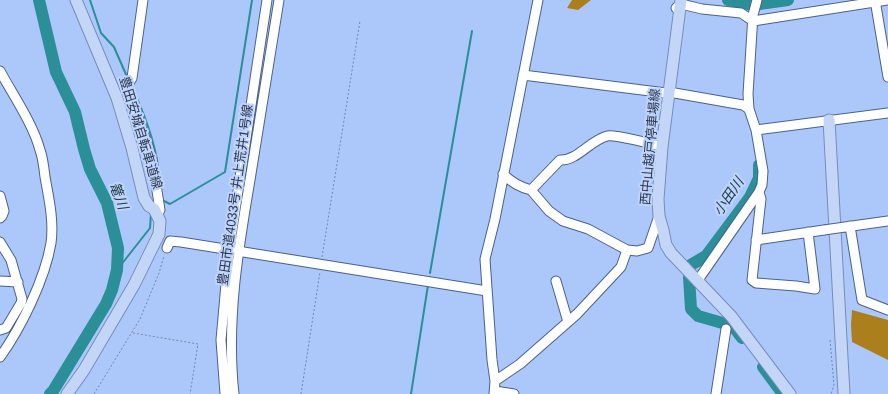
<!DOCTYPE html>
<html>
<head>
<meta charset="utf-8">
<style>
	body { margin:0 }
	canvas { display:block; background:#acc7fa }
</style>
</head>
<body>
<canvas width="888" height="394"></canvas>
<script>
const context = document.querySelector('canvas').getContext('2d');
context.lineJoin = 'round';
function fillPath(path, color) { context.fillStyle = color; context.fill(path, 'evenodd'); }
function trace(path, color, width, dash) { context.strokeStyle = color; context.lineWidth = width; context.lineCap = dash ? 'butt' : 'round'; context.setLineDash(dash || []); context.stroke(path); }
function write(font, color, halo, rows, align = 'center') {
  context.font = font + ' Helvetica,"Noto Sans JP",sans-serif'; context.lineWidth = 4; context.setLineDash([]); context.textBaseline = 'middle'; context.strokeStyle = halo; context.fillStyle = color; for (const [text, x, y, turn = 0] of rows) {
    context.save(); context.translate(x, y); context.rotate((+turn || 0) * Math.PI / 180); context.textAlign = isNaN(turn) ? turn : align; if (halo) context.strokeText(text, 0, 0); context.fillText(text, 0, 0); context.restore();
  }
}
fillPath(new Path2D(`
	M572,0H591L578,10L567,8Z
	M852,310L888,320V360L852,342L851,325Z`), '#aa7f1c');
trace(new Path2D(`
	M90,0L101,33L114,47L128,79
	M134,92C146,118 157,148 159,176
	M164,201L170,204L225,172L252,0
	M117,270L150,228L151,213
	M430,273L472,31
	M411,394L428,285`), '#2b8f98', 2);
trace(new Path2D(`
	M39,0L56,72L75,112L84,149L90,169L107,203L118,248L117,270L112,290L106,304L53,391L50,394
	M728,0L752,5L788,0
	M689,266L706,256L750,197L759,178V165
	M689,277L691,309L698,316L733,326L742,338
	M763,367L783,394`), '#2b8f98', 12);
const minor = new Path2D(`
	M143,0L132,78L127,86L152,159L160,210
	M875,0L888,77
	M676,8L681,4L702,9L741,13L753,21L888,0
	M0,71C13,95 33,124 40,150C43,158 44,168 45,177C49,199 54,221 51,243C45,279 21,328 0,357
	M523,75L666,93L669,92L743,105L749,109
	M756,130L888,113
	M503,174C511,182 519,187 531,190L560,160C577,161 589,141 607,136C614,134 653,144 662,147
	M531,190L549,211L563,221L588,229L627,250
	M759,192L761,199L752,280L756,283L796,286L815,289L808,232
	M0,196L4,211L2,216L0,218
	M850,226L862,300L888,310
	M845,227L888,221
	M756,240L824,230
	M0,242L11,260L22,299L21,303L6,328L0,330
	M167,248L170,241L181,242L487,291
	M698,280L759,192L762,185L763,171L756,130L749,109L748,94L753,15L757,0
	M0,281L18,282
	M556,281L568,322
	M495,381L520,364L577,314L621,267L627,250L637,251L648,248L659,216
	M495,391L514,394
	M225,394L221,340L229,250L267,0
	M234,394C226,322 238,250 250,180C260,120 269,60 279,0
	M494,394L495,381L492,360L485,259L495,219L538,0
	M716,394L726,329`);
const major = new Path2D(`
	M681,0L662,147L658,199L659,216L663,230L666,245L671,253L731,316L790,394
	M829,120L844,394
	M67,394L84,370L134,285L159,234L160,221L154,209L149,206L144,198L132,148L117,98L76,0`);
trace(minor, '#4a618e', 11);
trace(major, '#768db9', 13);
trace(new Path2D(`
	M322,257L360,21
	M133,333L198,344L190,394
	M830,340L834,385L831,394
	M94,394L140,319L159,273L164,256
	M301,394L320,272`), '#7286ab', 1, [2, 2]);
trace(minor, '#fff', 9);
trace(major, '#c4d6f8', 11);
const minorBridge = new Path2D(`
	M824,230L845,227`);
trace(minorBridge, '#4a618e', 11, []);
trace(minorBridge, '#fff', 9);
write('13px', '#2d374b', '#bed4fd', [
	["豊田安城自転車道線",140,133,73],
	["西中山越戸停車場線",651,147,-85],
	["豊田市道4033号 井上荒井1号線",236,195,-82]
]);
write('italic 14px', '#213f41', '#bed4fd', [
	["篭川",118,196,69],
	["小田川",729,197,-56]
]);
</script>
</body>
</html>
